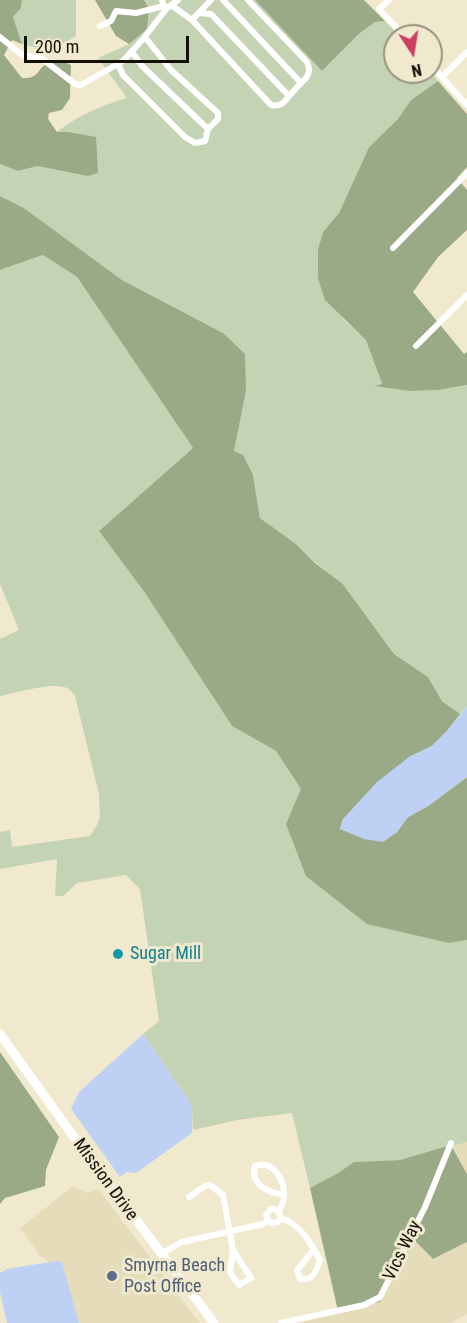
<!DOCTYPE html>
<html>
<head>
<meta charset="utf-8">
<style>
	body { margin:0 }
	#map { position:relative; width:467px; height:1323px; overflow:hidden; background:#f0e9ce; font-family:"Roboto Condensed",sans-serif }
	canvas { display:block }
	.north { position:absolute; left:383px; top:24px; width:60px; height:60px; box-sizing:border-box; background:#f0e9ce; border:2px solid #97927e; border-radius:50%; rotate:168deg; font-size:16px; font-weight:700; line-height:24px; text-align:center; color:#120f06 }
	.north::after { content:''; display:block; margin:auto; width:21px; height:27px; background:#cd3e63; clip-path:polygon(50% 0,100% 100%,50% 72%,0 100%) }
	.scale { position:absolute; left:24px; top:36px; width:165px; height:27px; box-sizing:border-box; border:3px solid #120f06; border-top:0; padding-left:8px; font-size:18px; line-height:21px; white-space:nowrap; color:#120f06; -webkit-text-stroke:4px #f0e9ce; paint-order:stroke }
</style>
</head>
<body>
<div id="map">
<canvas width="467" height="1323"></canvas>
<div class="north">N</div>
<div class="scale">200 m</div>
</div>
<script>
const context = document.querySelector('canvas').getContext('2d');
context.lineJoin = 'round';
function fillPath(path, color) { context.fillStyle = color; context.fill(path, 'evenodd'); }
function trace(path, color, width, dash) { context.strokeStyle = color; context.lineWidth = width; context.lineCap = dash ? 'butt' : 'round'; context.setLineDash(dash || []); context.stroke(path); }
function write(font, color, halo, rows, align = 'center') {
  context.font = font + ' "Roboto Condensed",sans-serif'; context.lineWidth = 6; context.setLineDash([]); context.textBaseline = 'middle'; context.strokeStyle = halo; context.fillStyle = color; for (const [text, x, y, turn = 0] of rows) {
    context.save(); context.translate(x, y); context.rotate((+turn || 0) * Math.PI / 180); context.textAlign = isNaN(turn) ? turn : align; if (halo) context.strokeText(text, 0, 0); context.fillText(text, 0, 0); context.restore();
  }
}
fillPath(new Path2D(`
	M467,1142V1174L451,1145Z
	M72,1187L88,1193L98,1189L200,1323H79L62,1262H49L40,1256L20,1228Z
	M407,1233L433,1259L467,1242V1314L450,1323H278L380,1302Z`), '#e5dcba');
fillPath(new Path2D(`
	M22,0H76V36C57,48 44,51 22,44L13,17L21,8Z
	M144,0H255L322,71L360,33L375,22L385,21L399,36H395V72H431L438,81L411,100L398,119L369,147L339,213L323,232L318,249L343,319L366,339L382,385L377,386L410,391L438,390L467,385V706L460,714L442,701L428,677L394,654L342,583L315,562L296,544L260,518L253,475L234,451L246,391L223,333L122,280L24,208L0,196V164L18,171L38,166L53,167L68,172L57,132C78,115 101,106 127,98L98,58L129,44L149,8Z
	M43,255L77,277L193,448L99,531L145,593L232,726L276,751L302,790L286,824L449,943L467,940V1142L400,1160L354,1162L338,1173L310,1188L292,1113L237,1120L193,1130L192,1105L143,1034L159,1021L140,889L126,875L77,883L63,896H55L57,859L0,869V832L10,830L12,847L90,836L97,825L100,817L99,794L75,696C73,694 71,690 69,689C57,680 15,693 0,696V639L19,630L0,584V270Z`), '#c4d3b4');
fillPath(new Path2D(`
	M0,0H22L21,8L13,17L22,44L12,40L4,55L22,78C40,79 36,69 48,63C51,61 55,61 59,60L71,65L70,98L62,110L49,113L48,119L57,132H68L96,137L98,173L88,176L38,166L18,171L0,164Z
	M95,0H144L149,8L147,29L129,44L116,36Z
	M255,0H364L385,21L375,22L360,33L322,71Z
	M438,81L467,114V167L457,178L467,190V230L438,257L413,292L464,354L467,352V385L438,390L410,391L374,386L382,384L366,340L325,300L318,278V249L323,232L339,213L369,147L398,119L411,100Z
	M0,196L24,208L122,280L223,333L245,354L246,391L234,451L243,455L253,475L260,518L296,544L315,563L342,583L394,654L428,677L442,701L460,714L447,731L432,746L409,757L359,804L343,819L340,829L349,832L396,833L408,817L428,806L467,777V940L449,943L367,924L306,876L286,824L301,789L276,751L232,726L145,593L99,531L193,448L77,277L43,255L0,270Z
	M0,1052L59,1137L46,1170L45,1186L5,1198L0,1204Z
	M451,1145L467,1174V1242L433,1259L407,1233L380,1302L338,1311L310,1188L338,1173L354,1162L400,1160Z`), '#9aaa87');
fillPath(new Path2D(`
	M467,706V777L428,806L408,817L396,833L383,842L364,839L340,829L343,819L377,782L409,757L432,746L447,731Z
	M143,1034L192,1105V1133L136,1173L127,1172L120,1177L71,1109L79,1092Z
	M56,1261L62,1262L79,1323H7L0,1292V1273L7,1269Z`), '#bed0f3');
trace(new Path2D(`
	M162,0L164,6L167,8L178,0
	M248,0L307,62C311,71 309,76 301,83
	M389,0L379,9L404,36
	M171,5L192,20L211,0
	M199,13L211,14L289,96L301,83L223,0
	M192,20L271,105C280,107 284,103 289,96
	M100,26L111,21L116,11L136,13L164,6
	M0,37L22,55L41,58L75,84L81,85L123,61L143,39L167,8
	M132,52L142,66L208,129
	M118,64L123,75L185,137L195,143L205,141L208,129L218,119V113L171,70L145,37
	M431,65L467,105
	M442,77L467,52
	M393,248L467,173
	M416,346L467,295
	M189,1197L205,1186L210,1185L223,1195L233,1250L251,1278L239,1285L230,1272L233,1250
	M279,1211C281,1207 284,1202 284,1197C285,1181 274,1159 255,1166C250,1184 268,1194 284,1194
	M281,1218L278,1222L272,1223L268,1221L266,1215L271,1209L278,1210L281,1218C300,1224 311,1243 320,1260C316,1271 314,1281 300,1279L297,1270L314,1249
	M161,1254L182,1242L263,1224L268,1221
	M281,1323L364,1305L380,1297L425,1207L451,1143`), '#fff', 6);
trace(new Path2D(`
	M0,1034L79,1144L214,1323`), '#fff', 9);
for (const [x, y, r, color] of [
	[118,954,6,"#0f9aa8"],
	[112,1276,6,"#5c6f8a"]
]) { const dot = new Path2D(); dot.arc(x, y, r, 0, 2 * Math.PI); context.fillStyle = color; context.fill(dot); trace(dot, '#f0e9ce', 2); }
write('18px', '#0d838f', '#f0e9ce', [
	["Sugar Mill",130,954]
], 'left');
write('18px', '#120f06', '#f0e9ce', [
	["Mission Drive",105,1180,54],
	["Vics Way",403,1251,-64]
]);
write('18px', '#4e5e75', '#f0e9ce', [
	["Smyrna Beach",124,1266],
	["Post Office",124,1287]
], 'left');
</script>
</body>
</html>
